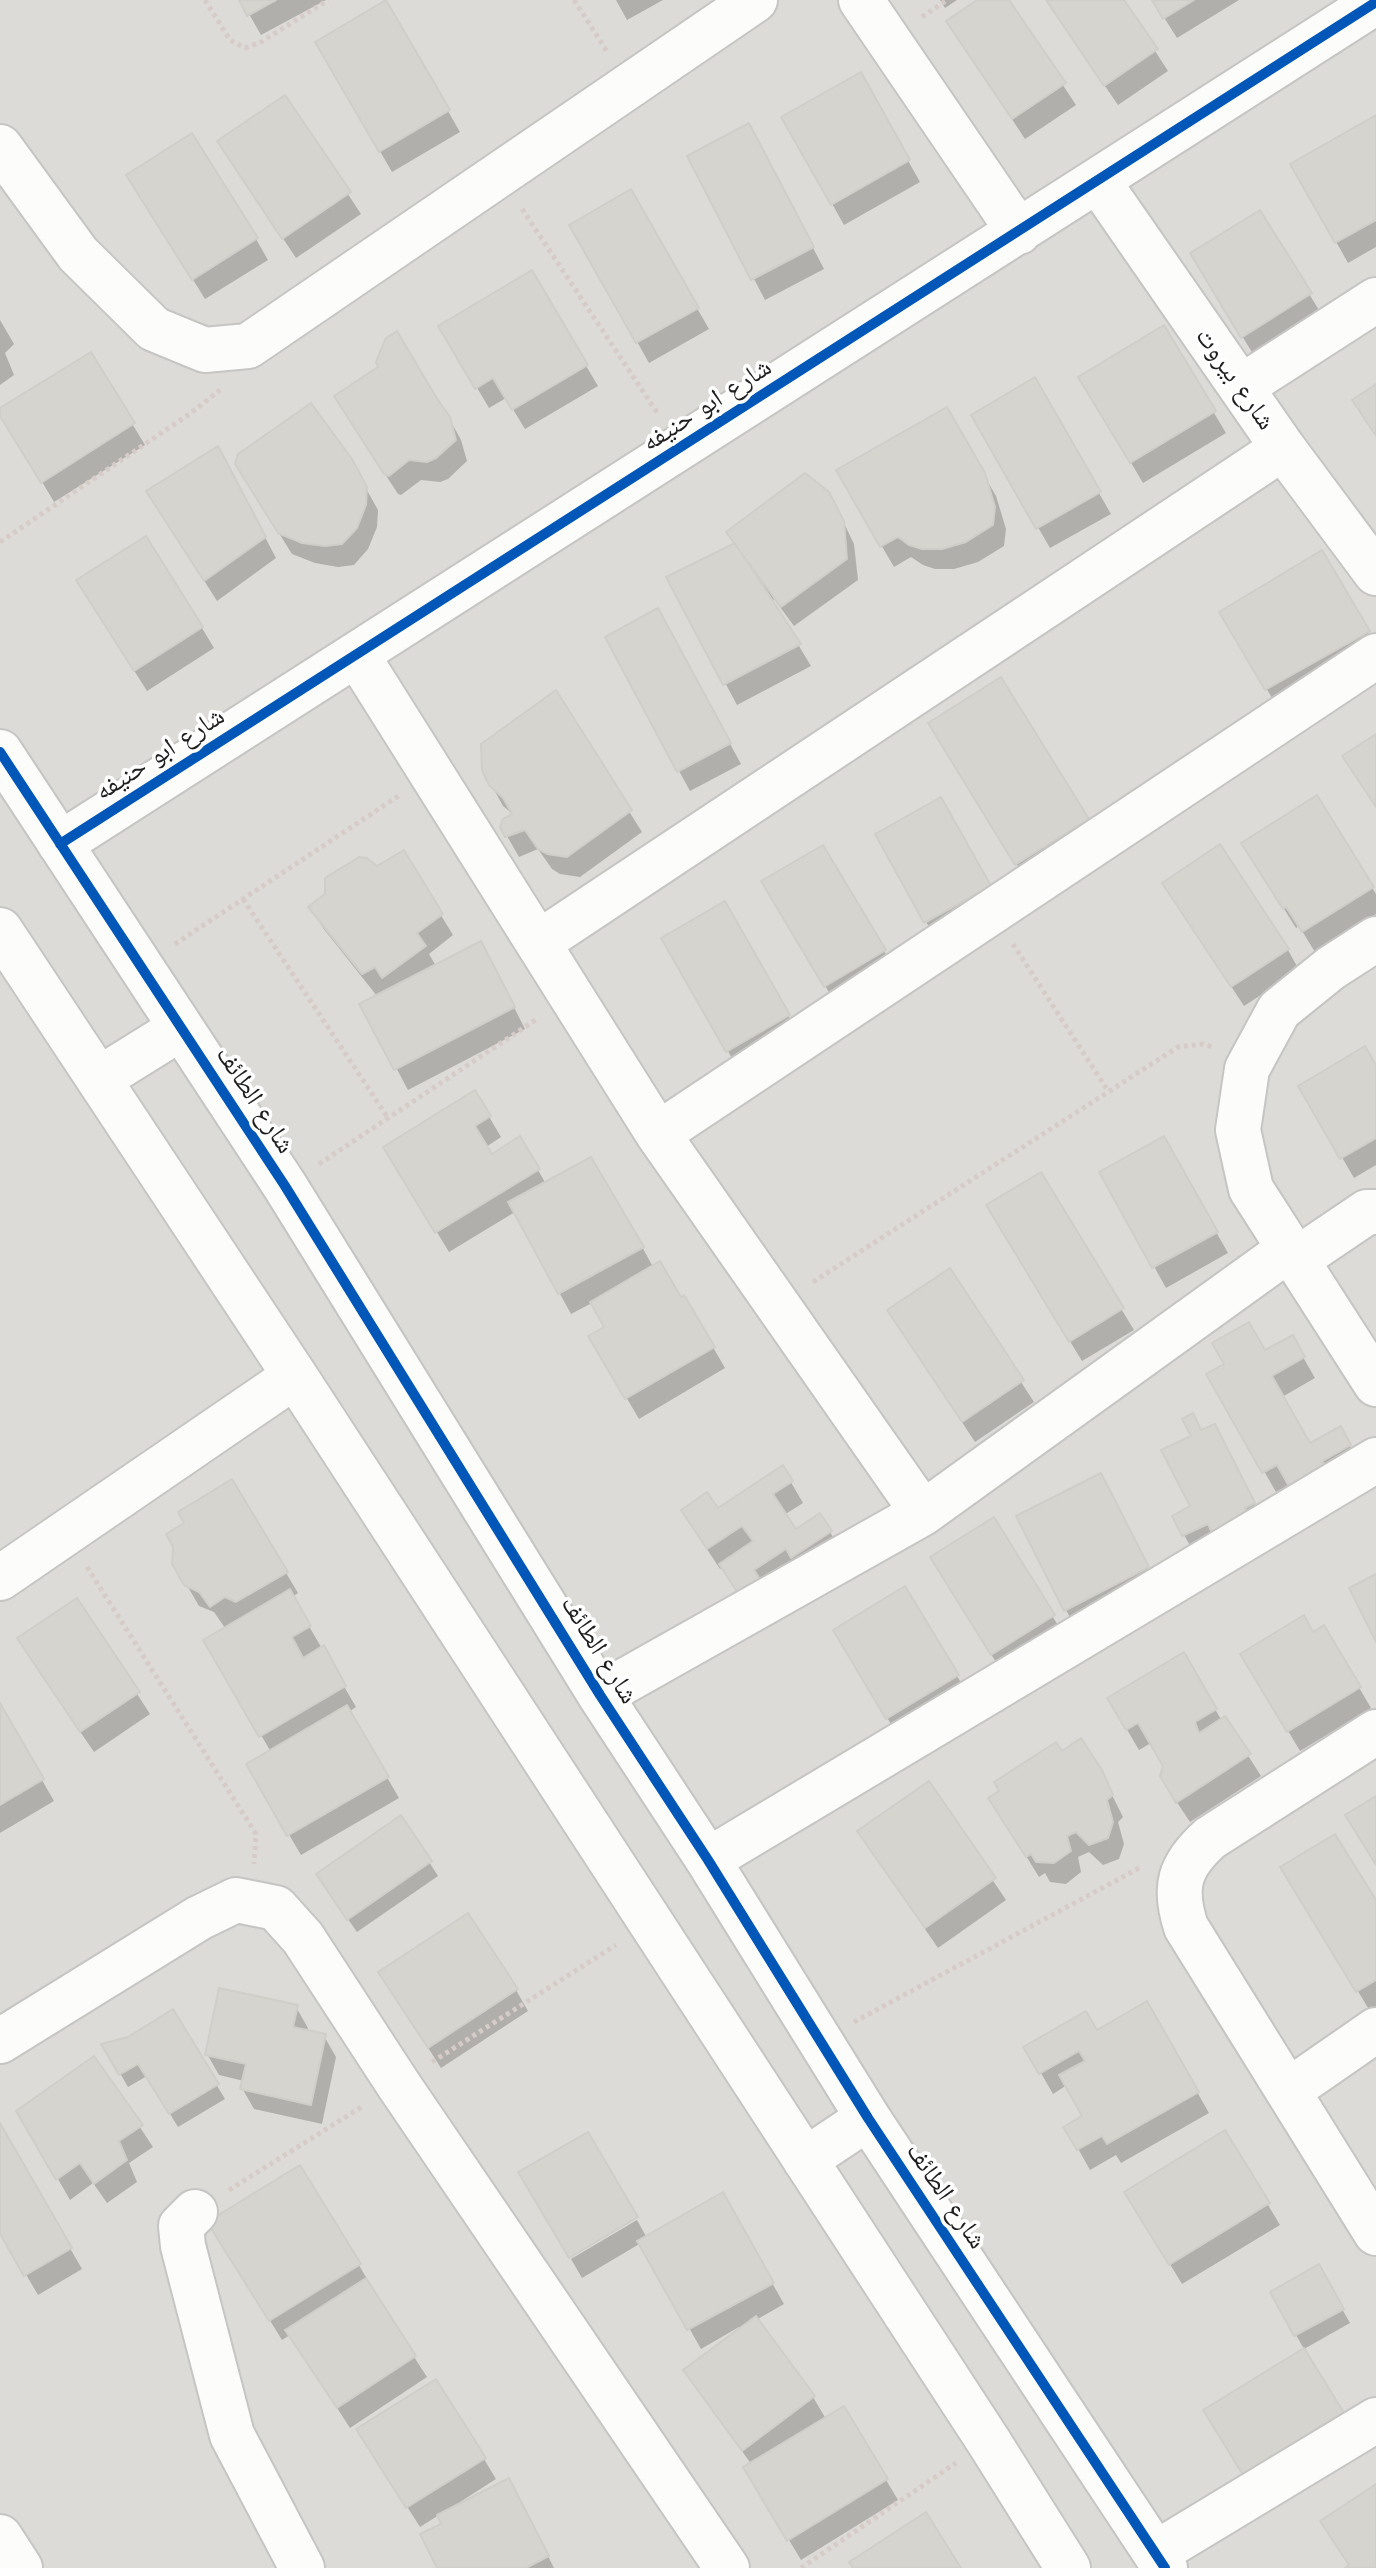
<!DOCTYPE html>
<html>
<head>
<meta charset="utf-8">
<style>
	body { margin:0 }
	canvas { display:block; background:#edece7 }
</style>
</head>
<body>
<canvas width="1376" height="2568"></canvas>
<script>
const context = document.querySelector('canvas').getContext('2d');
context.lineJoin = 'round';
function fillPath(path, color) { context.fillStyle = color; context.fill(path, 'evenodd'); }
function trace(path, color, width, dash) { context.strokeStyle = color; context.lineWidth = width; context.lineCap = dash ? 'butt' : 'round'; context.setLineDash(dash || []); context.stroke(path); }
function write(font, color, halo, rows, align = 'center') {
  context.font = font + ' "Work Sans","Noto Naskh Arabic",sans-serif'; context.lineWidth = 7; context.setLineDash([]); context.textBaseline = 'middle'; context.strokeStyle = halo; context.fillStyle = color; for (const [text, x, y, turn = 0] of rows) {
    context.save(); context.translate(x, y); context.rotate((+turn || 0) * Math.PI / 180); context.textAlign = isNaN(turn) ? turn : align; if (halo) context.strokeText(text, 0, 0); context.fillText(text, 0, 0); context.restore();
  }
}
fillPath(new Path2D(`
	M0,0H1376V2568H0Z`), '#dcdbd8');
fillPath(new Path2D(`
	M241,0H326L261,35Z
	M616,0H663L627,20Z
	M940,0H957L945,8Z
	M980,0H1007L1076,105L1025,139L948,22Z
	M1046,0H1122L1168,71L1118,105Z
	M1153,0H1239L1177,38Z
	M386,3L460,132L392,172L317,43Z
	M860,75L920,182L844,225L784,118Z
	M284,97L361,214L296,258L219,142Z
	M1376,117V247L1348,263L1293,165Z
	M760,146L824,269L765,300L690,156Z
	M630,192L709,329L649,363L572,226Z
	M141,196L256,239L268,260L205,299Z
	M1259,212L1322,315L1255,357L1204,275Z
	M531,273L598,386L525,429L506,398L489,408L441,327Z
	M0,320L14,344L5,353L14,375L0,385Z
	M1163,328L1226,433L1143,483L1081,378Z
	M90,354L145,445L54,502L0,411Z
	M1034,380L1111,514L1050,548L973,415Z
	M946,409L996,496L1006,529L1004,546L978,562L954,569H935L923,565L911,557L894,567L838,471Z
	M348,417L449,418L461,440L467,461L448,479L440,482L421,480L401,495L398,494Z
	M350,460L378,510L377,527L368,549L354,565L338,567L315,563L292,554L249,485Z
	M229,469L276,558L217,601L161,512Z
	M840,515L854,544L858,580L794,626L774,599L772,601L811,666L737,705L669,578Z
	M1321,553L1376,646L1279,710L1222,612Z
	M90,601L202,628L214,648L147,691Z
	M669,631L741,764L690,791L679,771Z
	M555,693L642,832L580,877L560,874L552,869L538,849L519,857L507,836L514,815L503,806L491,784Z
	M942,744L1087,820L1099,840L1029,884Z
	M1317,798L1376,894V914L1315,952L1299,926L1296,928L1256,864Z
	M940,799L1001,907L938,943L877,835Z
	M822,848L896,971L837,1006L764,882Z
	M403,853L453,935L429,954L436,966L492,964L525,1029L408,1090L362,1004L377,996L323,928L311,908Z
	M724,904L800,1036L740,1072L663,939Z
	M1177,904L1288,950L1299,970L1244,1006Z
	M1376,1069V1165L1354,1178L1301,1087Z
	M475,1093L501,1137L486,1147L492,1156L520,1139L546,1184L620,1206L653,1267L680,1300L684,1297L725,1368L639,1419L591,1337L607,1328L592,1303L571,1314L515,1212L449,1252L398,1168Z
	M1163,1138L1228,1253L1166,1288L1102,1173Z
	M1040,1175L1134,1330L1082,1361L1000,1227Z
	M949,1271L1034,1402L975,1442L902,1331Z
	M1292,1338L1315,1378L1282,1397L1310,1446L1340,1428L1361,1466L1290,1484L1276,1492L1209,1375L1264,1353Z
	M1202,1432L1222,1440L1261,1517L1192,1549L1184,1535L1192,1507Z
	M782,1467L803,1503L784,1515L795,1532H830L842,1552L765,1591L723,1567L720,1569L695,1531L717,1511Z
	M232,1482L298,1593L292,1597L356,1707L349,1712L399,1798L301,1855L248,1765L271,1752L206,1641L225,1628L214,1612L199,1606L174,1563L187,1524Z
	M1112,1496L1159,1588L1077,1630L1066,1610Z
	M994,1520L1065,1637L1004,1675L944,1579Z
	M77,1601L150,1714L94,1752L31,1660Z
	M1324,1628L1371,1708L1300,1751L1243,1655L1312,1634Z
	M835,1631L957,1676L969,1696L900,1739Z
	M1183,1655L1222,1721L1225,1719L1261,1776L1190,1822L1174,1798L1165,1766L1151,1743L1139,1750L1109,1699Z
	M0,1707L54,1801L0,1833Z
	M1061,1753L1100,1771L1123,1817L1118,1822L1124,1844L1119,1859L1103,1865L1089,1852L1078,1857L1081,1872L1066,1884L1050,1882L1045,1873L1039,1877L1003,1819Z
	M928,1784L1006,1900L938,1948L872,1852Z
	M401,1818L438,1876L357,1932L326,1888Z
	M1295,1888L1376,1904V2008L1370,2011Z
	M516,1990L528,2011L441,2068L393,1993Z
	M1147,2004L1209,2113L1121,2163L1116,2155L1090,2170L1066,2127L1085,2117L1067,2085L1053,2094L1026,2047L1097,2033Z
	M296,2007L308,2028L307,2032L324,2036L336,2057L322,2124L254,2109L242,2088L244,2081L219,2075L207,2054Z
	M173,2012L225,2099L178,2127L147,2076L128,2087L104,2045L129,2039Z
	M94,2058L153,2147L129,2163L137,2182L107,2203L93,2183L70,2200L19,2111Z
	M0,2127L82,2269L38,2295L0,2230Z
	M1225,2133L1280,2225L1182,2284L1139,2213Z
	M300,2167L359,2265L371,2286L369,2287L427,2377L350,2428L290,2335L282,2340L222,2243Z
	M722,2195L784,2304L756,2320L813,2397L826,2419L886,2480L898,2500L801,2560L746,2468L752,2465L698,2391L686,2371L741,2329L739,2327L701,2349L641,2243L582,2278L571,2259L637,2220L647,2238Z
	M1318,2267L1350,2323L1304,2349L1272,2293Z
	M371,2450L484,2459L496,2479L460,2502L462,2505L520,2501L554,2568H439L444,2525L439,2515L420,2527Z`), '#0003');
const building = new Path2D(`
	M239,0H276L247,16Z
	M386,0L450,110L379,152L315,42Z
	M977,0H1009L1066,83L1012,119L946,21Z
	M1046,0H1124L1158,49L1104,86Z
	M1152,0H1194L1163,19Z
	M861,72L910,160L831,205L781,117Z
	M285,95L351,192L282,239L217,141Z
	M1376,115V220L1335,243L1290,164Z
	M749,123L814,247L751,280L687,156Z
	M192,133L258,238L192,280L126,175Z
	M631,189L699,308L636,343L569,225Z
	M1260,210L1312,293L1241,338L1190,253Z
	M532,270L588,365L512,410L493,378L475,389L438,326Z
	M1164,325L1216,411L1130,463L1078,377Z
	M397,331L436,397L450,417L456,440L436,458L427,462L409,460L389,476L384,474L334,396L378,367L376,362L386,338Z
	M91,352L135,423L41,483L0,416V408Z
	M1035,377L1101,492L1036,529L971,415Z
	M1376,384V436L1352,400Z
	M311,403L352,459L367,487L366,505L357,528L342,544L325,546L302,543L278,533L235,464L238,454Z
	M947,407L985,473L995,507L993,525L966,542L942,549H922L909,545L898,537L880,547L836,470Z
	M218,446L266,537L204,581L146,491Z
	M805,473L829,492L844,521L847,559L781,607L726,532Z
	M146,536L203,627L134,671L76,580Z
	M735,543L801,644L723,685L666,577Z
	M1322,550L1370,631L1265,690L1219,612Z
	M658,608L731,743L677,772L605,637Z
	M1001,677L1089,819L1015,865L928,723Z
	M556,690L632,810L567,857L547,854L538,849L525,830L505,837L500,827L503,819L512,814L503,798L489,785L482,770L481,744Z
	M1376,734V807L1342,756Z
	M1317,795L1374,887L1302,932L1286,907L1283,909L1241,843Z
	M941,797L991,886L924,923L875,834Z
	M1220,844L1289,949L1231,987L1162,883Z
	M823,845L886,950L824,987L761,881Z
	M404,850L443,914L417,933L426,946L382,978L375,967L362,974L308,907L325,894V878L359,857L367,858L377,866Z
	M725,901L790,1015L726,1052L661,938Z
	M481,941L515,1007L394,1070L359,1004Z
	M1365,1046L1376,1065V1138L1340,1159L1298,1086Z
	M475,1090L491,1116L475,1126L492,1154L520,1136L540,1169L435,1233L383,1147Z
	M1164,1136L1218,1232L1152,1268L1099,1172Z
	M591,1157L644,1247L558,1294L508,1202Z
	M1041,1172L1124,1308L1069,1342L986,1205Z
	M660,1261L681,1297L684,1295L715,1347L625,1399L588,1336L604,1327L590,1302Z
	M950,1268L1024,1380L962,1422L887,1310Z
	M1249,1322L1265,1350L1293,1335L1305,1357L1272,1376L1310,1443L1341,1426L1351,1445L1321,1462L1330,1466L1290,1488L1277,1465L1262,1473L1206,1374L1224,1364L1212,1343Z
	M1193,1413L1201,1430L1215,1424L1255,1503L1245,1508L1249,1515L1212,1533L1208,1524L1182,1536L1172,1516L1190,1506L1161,1450L1191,1436L1182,1419Z
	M783,1465L793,1481L773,1494L796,1529L820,1513L832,1531L791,1558L786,1549L754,1570L763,1584L741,1598L719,1564L753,1541L742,1526L707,1549L681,1510L707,1492L718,1508Z
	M1101,1473L1149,1567L1064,1611L1016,1516Z
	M232,1479L288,1572L236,1602L225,1597L210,1607L199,1592L184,1585L172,1564L173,1547L166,1534L184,1523L178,1512Z
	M994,1517L1055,1615L991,1655L930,1557Z
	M1376,1574V1642L1349,1588Z
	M905,1586L959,1675L886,1719L833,1630Z
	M290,1589L311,1626L292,1637L303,1658L324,1645L346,1686L259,1737L203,1640Z
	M77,1598L140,1692L80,1732L17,1638Z
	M1304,1615L1313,1632L1324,1625L1361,1687L1287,1732L1240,1654Z
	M1184,1652L1217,1709L1195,1722L1199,1733L1225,1716L1251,1754L1176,1803L1160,1776L1163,1766L1138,1723L1126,1730L1107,1698Z
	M0,1703L44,1779L0,1805Z
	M347,1705L389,1777L287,1836L246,1764Z
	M1081,1738L1102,1770L1113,1795L1107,1800L1113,1822L1108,1838L1089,1845L1076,1832L1067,1836L1071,1851L1054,1863L1036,1862L1031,1854L1026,1857L988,1798L999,1791L994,1782L1056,1742L1062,1751Z
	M929,1781L996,1878L925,1928L857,1831Z
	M1376,1796V1865L1345,1815Z
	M401,1815L432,1861L347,1920L316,1874Z
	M1335,1834L1376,1900V1980L1356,1992L1280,1867Z
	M468,1913L518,1989L428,2048L378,1972Z
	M219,1988L298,2005L293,2027L326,2034L311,2105L240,2089L246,2064L205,2055Z
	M1147,2001L1199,2092L1107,2144L1102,2136L1077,2150L1063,2127L1082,2116L1059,2075L1085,2061L1079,2051L1039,2074L1023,2047L1086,2011L1097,2030Z
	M173,2009L219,2084L169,2114L138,2064L119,2075L101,2044L128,2037Z
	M94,2056L143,2125L119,2141L127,2160L94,2184L80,2163L56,2180L16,2111Z
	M0,2123L72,2248L24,2276L0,2234Z
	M1225,2130L1270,2203L1169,2265L1124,2192Z
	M588,2132L638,2217L569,2258L518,2172Z
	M300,2165L361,2264L269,2321L207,2222Z
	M723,2192L774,2283L687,2330L637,2241Z
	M1319,2264L1344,2309L1294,2336L1270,2292Z
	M366,2278L416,2356L337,2408L285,2330Z
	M756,2316L815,2396L742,2451L683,2370Z
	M1304,2348L1349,2421L1248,2483L1203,2410Z
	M436,2379L486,2458L406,2508L356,2429Z
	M844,2406L888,2479L787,2541L743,2467Z
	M509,2478L549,2556L526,2568H437L420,2534L441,2524L437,2515Z
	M1376,2484V2568H1345L1349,2565L1320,2521Z
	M926,2512L961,2568H853L849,2562Z`);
fillPath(building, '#d6d4cf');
trace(building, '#d0cec8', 2);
const minor = new Path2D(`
	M861,0L1019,232
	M0,147L78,254L154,329L205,350L248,346L755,0
	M1098,181L1283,448L1376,573
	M1241,387L1376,300
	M357,655L658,1134L923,1513
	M0,752L285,1186L600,1695L708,1860L868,2118L1165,2568
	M60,844L1376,2
	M0,930L295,1376L989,2442L1068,2568
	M1376,939L1331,968L1279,1010L1247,1069L1238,1130L1251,1189L1376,1384
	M538,943L1283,448
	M99,1079L181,1028
	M658,1134L1376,656
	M1296,1260L1367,1212H1376
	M0,1578L295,1376
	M600,1695L923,1513L1288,1250
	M1376,1732L1210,1838C1179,1866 1173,1887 1186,1927L1376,2233
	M708,1860L1376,1460
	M0,2041L199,1918L236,1900L276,1908L303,1938L398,2084L727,2568
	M1288,2091L1376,2030
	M805,2160L868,2118
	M195,2212L181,2226L183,2246L232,2435L302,2568
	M0,2537L20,2568
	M1156,2553L1376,2420`);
trace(minor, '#c5c5c3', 48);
trace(new Path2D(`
	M205,0L230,40L245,48L261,42L328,0
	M574,0L608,53
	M922,17L947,0
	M522,209L658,414
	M0,542L191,413L220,390
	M243,899L388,1118
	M175,944L400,795
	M1013,944L1108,1091
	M319,1164L537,1019
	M813,1282L1178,1047L1203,1044L1213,1047
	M87,1567L256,1834L254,1864
	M854,2022L1141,1867
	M432,2062L616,1945
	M229,2190L363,2106
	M801,2568L956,2463`), '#d7cbc7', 5, [4, 4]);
trace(minor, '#fcfcfb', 44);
trace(new Path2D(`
	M0,752L285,1186L600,1695L708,1860L868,2118L1165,2568
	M60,844L1376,2`), '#0057b8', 10);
write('26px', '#1e1e1e', '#fff', [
	["شارع بيروت",1235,379,55],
	["شارع ابو حنيفه",707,405,-33],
	["شارع ابو حنيفه",160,754,-33],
	["شارع الطائف",255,1100,57],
	["شارع الطائف",599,1650,58],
	["شارع الطائف",946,2196,56]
]);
</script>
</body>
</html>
